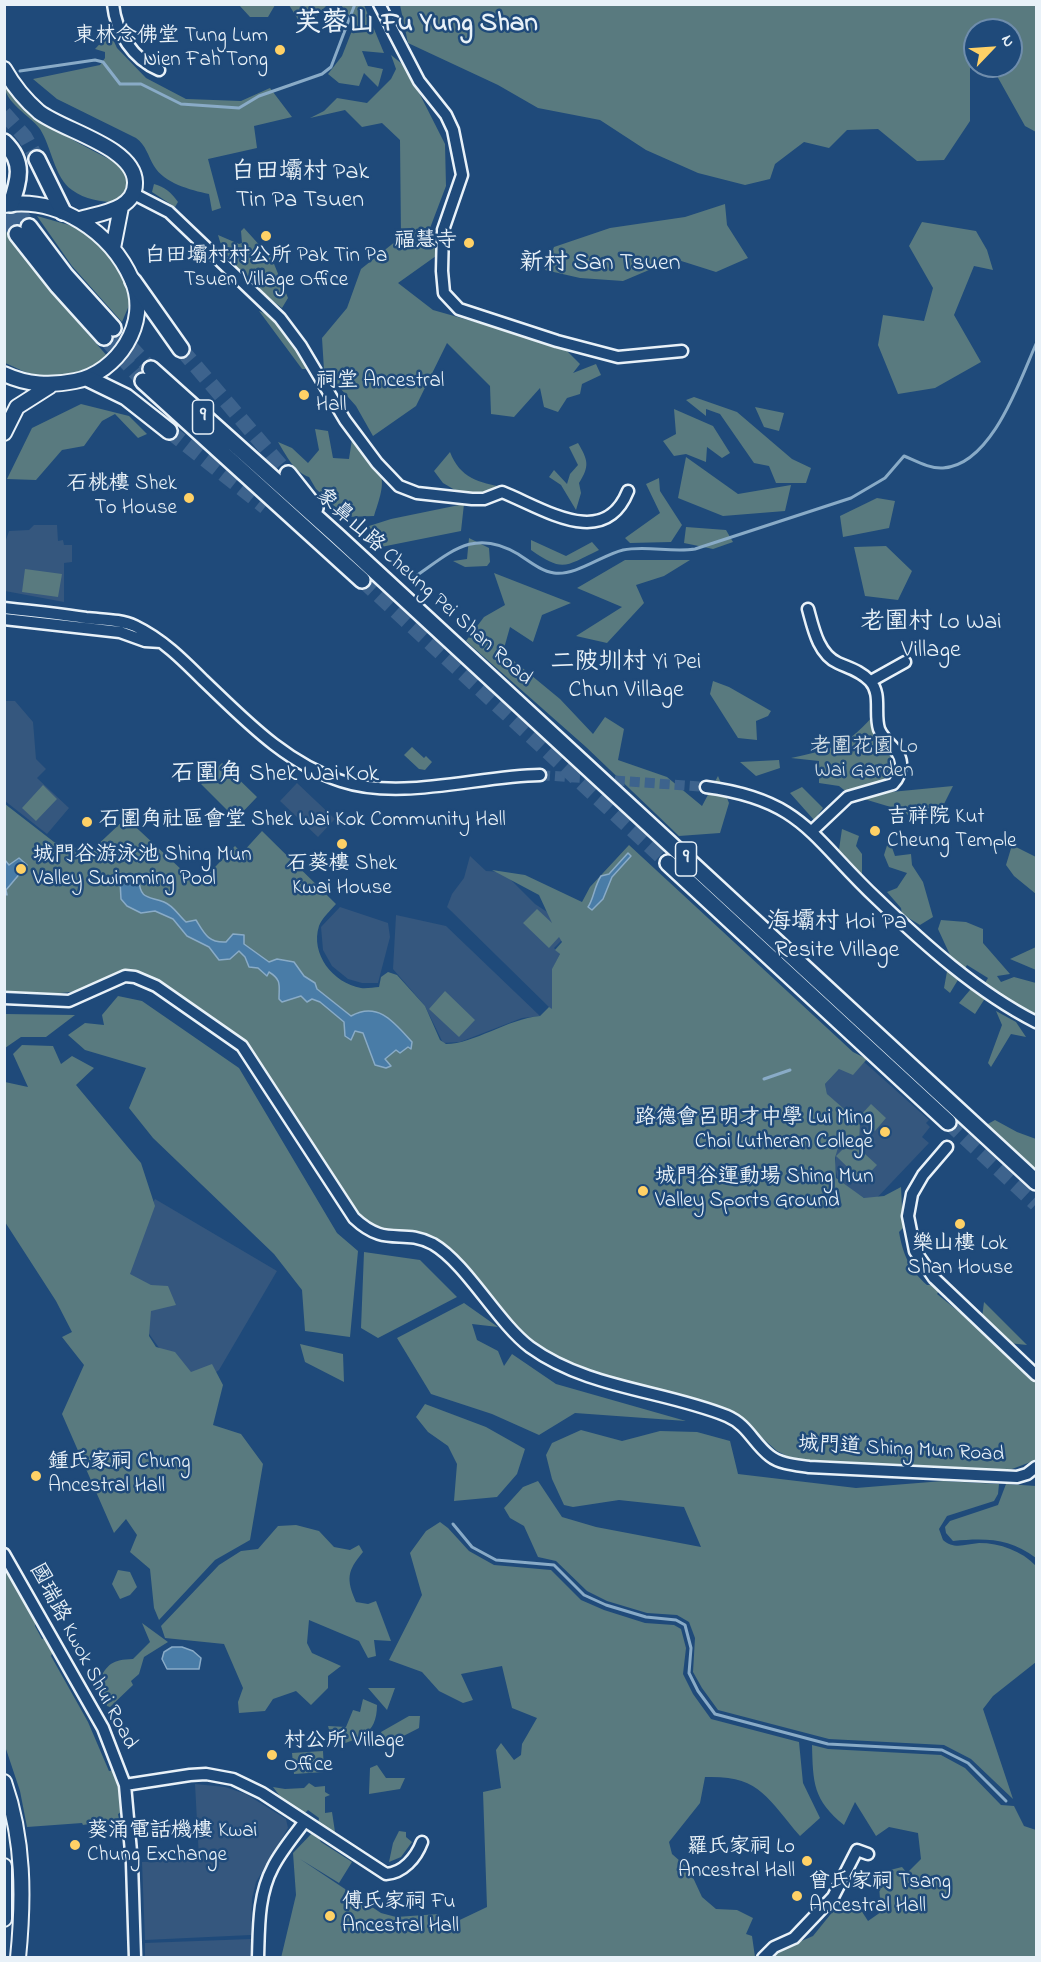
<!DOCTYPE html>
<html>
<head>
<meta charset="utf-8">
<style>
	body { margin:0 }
	#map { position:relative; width:1041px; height:1962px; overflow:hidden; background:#1f4a7a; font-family:"Indie Flower",sans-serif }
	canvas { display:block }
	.frame { position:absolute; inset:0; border:6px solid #e8f1f8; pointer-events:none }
	.north { position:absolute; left:963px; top:18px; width:60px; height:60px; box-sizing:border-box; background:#1f4a7a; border:2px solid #6f8dac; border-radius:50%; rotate:65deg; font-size:16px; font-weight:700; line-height:24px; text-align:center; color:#e8f1f8 }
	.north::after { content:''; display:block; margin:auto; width:21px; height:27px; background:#ffd166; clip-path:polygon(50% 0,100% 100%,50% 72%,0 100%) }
</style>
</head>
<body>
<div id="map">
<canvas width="1041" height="1962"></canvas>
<div class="frame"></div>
<div class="north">N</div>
</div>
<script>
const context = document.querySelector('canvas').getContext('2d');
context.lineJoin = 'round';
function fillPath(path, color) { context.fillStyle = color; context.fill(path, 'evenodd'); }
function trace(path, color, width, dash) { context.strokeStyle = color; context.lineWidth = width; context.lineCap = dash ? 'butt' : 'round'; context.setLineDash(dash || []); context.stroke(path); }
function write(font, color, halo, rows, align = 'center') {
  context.font = font + ' "Indie Flower","LXGW WenKai TC",sans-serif'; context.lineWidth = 5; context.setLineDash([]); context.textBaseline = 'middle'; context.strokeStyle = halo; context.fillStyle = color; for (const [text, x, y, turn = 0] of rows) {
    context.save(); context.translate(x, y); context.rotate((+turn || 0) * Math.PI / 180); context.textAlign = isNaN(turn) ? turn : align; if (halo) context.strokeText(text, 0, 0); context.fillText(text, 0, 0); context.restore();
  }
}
fillPath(new Path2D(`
	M34,525H57L58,541L63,540L64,545H72V562L64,563V602L5,591V543L9,531L29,530Z
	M4,701H15L33,722L36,759L46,769L37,778L69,808L47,834L5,801Z
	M297,783L335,819L318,837L280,801Z
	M470,856L486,871L503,872L535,904L573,929L554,948L560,954L552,970V1010L447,907L452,894L464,878Z
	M340,907L388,923L390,937L378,983H362L348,979L332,966L323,950L321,927Z
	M396,915L446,926L540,1016L522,1018L460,1042L443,1043L425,1006L393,969Z
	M854,1053L929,1120L926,1123L930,1127L922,1137L929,1143L872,1203L838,1181L835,1166L836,1151L845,1125L827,1094L825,1084Z
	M155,1199L277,1271L219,1370L190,1391L109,1278Z
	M195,1784L225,1787L246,1794L286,1819L288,1828L256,1882L252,1898L251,1935L145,1940L142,1862L196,1860L199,1858Z
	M251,1939V1957H145V1943Z`), '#35577e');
fillPath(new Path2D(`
	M239,5H275L268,17H250Z
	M289,5H333L326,6L313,20L299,21Z
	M341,5H364L384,53L362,51L368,66L383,69L378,87L364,73L359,86L339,83L328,74L342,56L355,23Z
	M400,5H1036V132L1025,126L992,67L970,68V121L944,160L917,161L878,129L847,130L829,148L804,142L775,164L770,179L745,185L698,173L646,150L600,120L538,108L498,85L408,43ZM975,30H1011V66H975Z
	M110,33L117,48L146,78L186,99L241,101L270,88L292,117L254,126L257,148L208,159L221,208L212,211L209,194C190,190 164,183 154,166C148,156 146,145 136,138L57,99L33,79L100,65L105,58V52L95,49Z
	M391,55L406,67L445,144L446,186L427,236L450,246L398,283L433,310L563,347L580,364L573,373L596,364L601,375L582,384L580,394L567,398L558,412L544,407L540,388L514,417L491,414L490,386L447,343L416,406L373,436L356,406L324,370L322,338L347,308L361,269L401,237L400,140L382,123L362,127L345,110L310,118L324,111L337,98L367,103L391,79L396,69Z
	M4,83C33,124 82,144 124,167L130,184L116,203C101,201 85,200 72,190C54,177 52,148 40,129C29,114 5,104 4,83Z
	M154,184C165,187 171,192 178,202L175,207L152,192Z
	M725,204L727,225L748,258L716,272L675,259L623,281L580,278L545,270L554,247L610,228L685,217Z
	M37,216L83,229L111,254L129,289L130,303L122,322L72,266Z
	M922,222L976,231L987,250L993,270L974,266L954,315L981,362L935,388L898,394L878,345L883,315L924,321L933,288L909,246Z
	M4,227L46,286L108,357C91,370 58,380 36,375C25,373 15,367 5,363Z
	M244,228L272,259L288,298L282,308C259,290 225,264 218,235L239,244L242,243L241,231Z
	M259,311C279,318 303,349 306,369H302Z
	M694,397L737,412L792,459L811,468L806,483H776L769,466L754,463L720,414L706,409V416L686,400Z
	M81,404L129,416L147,434L138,438L115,414L102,421L84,446L62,450L36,480L7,479L32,428Z
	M755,407L784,413L779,431L764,427Z
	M674,409L713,426L730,453L722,458L707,447L706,462L686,454L674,456L663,441L676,434Z
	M315,429L328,431L333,458L349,459L352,439C382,475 390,470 374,516L346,517L316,489L309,477C294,472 286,455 278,442L292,448L308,463L319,450Z
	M578,443C588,460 590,466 579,483L581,493L576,510L561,485L549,477L554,470L567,484L570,474L578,465L569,447Z
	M450,452C460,478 479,483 504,487L502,500L479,504L443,483L434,471Z
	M686,457L738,494L791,485L785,511L723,516L678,498Z
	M659,478L660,491L682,525L671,542L630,543L625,538L660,513L646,484Z
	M877,498L895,501L889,528L843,537L840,516Z
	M464,504L461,531L381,547L369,526L391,519Z
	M686,527L726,530L733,542L713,549L684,543Z
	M469,538L489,548L490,562L487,566L465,567L453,561L467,559Z
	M531,540L566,556L592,542L599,550C565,566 564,573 531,550Z
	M886,546L912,571L898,600L865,596L854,547Z
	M625,560H690L664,576L636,585L644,603L607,643L576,636L622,607L577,588Z
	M25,569L62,574L58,597L22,592Z
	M494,573L571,603L542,615L533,642L510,627L503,652L560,699L593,734L605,717L624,729L618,760L667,777L702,806L718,776L729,803L720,833L679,836L586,747L466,641L484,617L505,605Z
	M713,681L729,687L771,711L768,716L756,721L757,740L738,738L710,694Z
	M872,717C876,743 898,750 895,778L848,793L839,786L819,783V761L791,758C830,749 845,748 872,717Z
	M412,747L424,758L426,756L432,762L425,770L419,769L404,755Z
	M779,760L780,768L756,776L740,762Z
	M222,763L257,797L236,819L201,784Z
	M43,785L57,799L36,821L22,808Z
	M953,786L942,808L913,820L904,811L864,799L891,792Z
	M802,787L823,808L814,820L790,793Z
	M5,804L54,842L90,852L126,818L198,885L235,846L242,853L262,831L336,904C331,910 322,918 319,926C310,954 333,983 361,988C366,989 374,987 379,987L381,977L388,972L397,975L425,1006L440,1040L446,1044C474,1044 507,1019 540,1016L549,1007L552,1009V969L560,954L555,950L562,942L559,937L549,948L523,923L537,909L552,923L539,895L492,870L525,875L582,902L590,887L629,845L853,1052L867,1059L853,1075L839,1069L825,1084L827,1094L860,1123L859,1145L854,1144L877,1165L862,1181L836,1156L849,1143L841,1137L835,1158L836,1178L864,1198L884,1196L901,1187L903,1228L899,1232C903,1255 910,1270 927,1285H933L939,1291L937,1294L974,1324L1012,1361L1031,1364L1036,1369V1460L1004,1472L810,1462L791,1458L777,1451L742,1420L564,1361L523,1334L460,1264L413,1233L379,1227L357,1214L251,1056L135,974C112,970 98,988 77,991C53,995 28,994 5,993Z
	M842,829L859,836L856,846L862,854V875L838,856Z
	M889,839L895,856L911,854L912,865L923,882L933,917L920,925L902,914L901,908L887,892L897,888L907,873L889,867L884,855Z
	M1012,845L1036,857V894L1014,876L1006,865Z
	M941,920L966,922L983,929V943L1010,974L997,976L1001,982L1014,977L1036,983V1015L989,992L975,1014L959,1003L970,990L985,983L988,978L967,965L950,993L944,988L950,955L938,929Z
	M1036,947V970L1010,959Z
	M445,991L475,1020L459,1037L429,1009Z
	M118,996L142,1001L239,1068L337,1233L358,1251L350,1337L305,1331L302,1290L274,1254L153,1138L129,1108L146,1068L85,1050L68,1035L85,1023L104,1025L102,1015Z
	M996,1011L1016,1022L1026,1037L1011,1034L991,1067L988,1063L1002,1025Z
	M5,1014L75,1015L46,1037H21L5,1048Z
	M22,1045L53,1046L61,1064L72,1056L94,1068L76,1085L141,1163L155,1206L130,1274L151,1285L168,1286L176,1305L151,1311L149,1336L156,1347L175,1352L191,1372L212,1364L223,1385L213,1425L241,1434L263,1464L250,1540L215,1560L159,1620L154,1608L150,1569L130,1552L137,1535L126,1519L114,1533L62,1414L84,1365L62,1337L72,1332L56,1301L5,1222V1082L28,1087L13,1054Z
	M871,1104L886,1118L875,1131L860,1116Z
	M995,1120L1017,1132L1036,1139V1170L986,1125Z
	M364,1252L420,1260L457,1297L378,1338L361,1328Z
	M984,1302L1027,1345L1008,1343L982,1318Z
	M464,1303L498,1327L472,1324L477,1340L498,1351L504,1366L512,1354L556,1384L686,1421L575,1413L539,1435L492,1414L431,1394L397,1338Z
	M300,1344L343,1354L344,1382L305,1362Z
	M425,1404L486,1427L525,1449L517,1474L497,1497L454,1501L457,1464L448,1446L428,1432L416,1417Z
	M581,1430L622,1441L660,1431L697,1432L730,1441L738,1474L856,1488L943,1481L999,1484L998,1494L994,1501L947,1516L939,1529L943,1540C954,1550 966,1544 979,1543C1000,1543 1022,1551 1036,1566V1662L993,1696L983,1709L1013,1799L971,1759L944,1745L829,1739L718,1710L702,1688L693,1672L695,1638L689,1622L677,1615L647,1613L607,1601L587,1591L556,1561L538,1557L524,1526L510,1518L504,1508L523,1487L538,1481L562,1517L596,1527L701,1547L684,1507L619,1500L573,1507L564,1505L552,1479L546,1455L552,1443Z
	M1006,1484L1036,1486V1558C1009,1538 986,1538 953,1541L946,1533L945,1527L950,1521L998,1505Z
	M440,1522L448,1528L469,1551L494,1565L551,1570L581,1600L604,1610L645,1623L674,1625L681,1629L686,1648L683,1674L693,1694L711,1719L799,1742L803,1783L820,1818L800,1836C767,1798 760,1775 705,1777L700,1803L669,1842L672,1854L689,1869L702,1897L716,1909L737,1910L753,1918L746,1934L752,1936L755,1957L281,1958L296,1895L293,1853L314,1831L321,1842L352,1862L339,1883L300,1859L381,1913L396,1917L439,1914L445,1927L487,1907L483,1792L501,1788L496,1750L501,1743L514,1760L521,1755L522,1744L537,1718L512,1708L502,1666L461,1674L473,1700L463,1703L439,1691L422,1672L389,1660L422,1595L410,1553L426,1531Z
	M296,1525L319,1531L334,1547L350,1550L359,1545L363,1552C347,1571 346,1579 356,1602L368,1604L376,1601L391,1641L374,1640L376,1656L368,1658L359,1641L309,1620L307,1643L312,1653L341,1666L328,1676V1688L311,1705L296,1691L273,1699L265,1711L239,1713L238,1702L243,1688L224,1644L165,1638L161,1626L219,1565L241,1551L258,1549L278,1526Z
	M4,1567L36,1618L35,1626L42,1639L49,1637L55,1647L51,1656L88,1722L109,1771L115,1770L123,1811L118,1814L119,1819L83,1825L82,1823L27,1827L20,1791L5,1746Z
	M118,1570L130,1572L137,1587L130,1595L120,1599L112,1584Z
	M142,1623L168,1642L144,1657L139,1674L131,1681L133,1685L110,1707L107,1706L98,1682C108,1663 112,1660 133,1659L150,1642Z
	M368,1688H395L387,1710Z
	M363,1699L377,1705C377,1736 358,1738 334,1747L328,1726L346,1727L353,1710L360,1712Z
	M409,1716H420L419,1728L386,1745L381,1732Z
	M812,1745L828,1749L941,1755L965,1768L1001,1805L1014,1806L1024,1826L1036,1830V1957L773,1958L783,1949L813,1936L834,1910L857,1904L868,1921L881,1912L878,1873L902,1867L907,1873L921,1859L918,1833L889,1827L876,1836L855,1802L844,1825C813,1800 813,1783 812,1745Z
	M323,1751L324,1772L294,1774L292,1753Z
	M377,1765L386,1778H405L400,1789L369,1794L370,1768Z
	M309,1783L315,1787L325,1786V1792L330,1795L325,1797V1813L332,1812L335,1832L330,1834L318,1825L319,1818L308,1810L304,1814L282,1799L273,1787L285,1789L304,1788Z
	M399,1831L406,1832V1837L412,1842L401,1857L389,1862L393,1843Z`), '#597a7f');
const water = new Path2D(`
	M628,853L631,856L612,877L603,899L592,910L588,907C594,898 594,887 601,876L609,874Z
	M19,858L27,865L6,890L7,895L5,893V860L9,865Z
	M132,875L139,880C140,900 149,896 164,902C174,906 178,915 186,922L196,920C204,933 208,943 226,942L233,934L244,935V944L269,962L277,959L294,962L304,976L315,983L317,989L351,1016C378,1001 394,1022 412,1042L411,1049L408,1047L400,1053L396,1050L385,1059L391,1066L386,1068L375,1065L363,1033L355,1031L351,1040L345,1036L344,1022L320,1002L312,999L307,1002L301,996L282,1002L279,999C279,985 282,980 269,972L267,976L258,968L249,967L245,957L239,951L230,959L219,960L209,947L187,936L173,919L155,911L141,913L127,906L121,899L120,881L126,876Z
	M182,1647L193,1651L201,1658L199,1669H167L162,1659L164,1652L172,1647Z`);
fillPath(water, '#497ca7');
trace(water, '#89abc7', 1.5);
trace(new Path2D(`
	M20,71L95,60L103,62L120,84H141L181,104L239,108L259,96L322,74L331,67L355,4
	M413,578C450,553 473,527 518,554C529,561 541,571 554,573C576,576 602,555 623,550C647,545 671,553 695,549L851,498L885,478L904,456C916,461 930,469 943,468C992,465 1020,380 1036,344
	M764,1079L790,1070
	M453,1524L472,1547L496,1560L554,1565L584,1595L606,1605L646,1617L676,1620L685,1625L691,1648L689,1673L698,1691L715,1714L828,1744L942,1750L968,1763L1006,1801`), '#89abc7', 3);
trace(new Path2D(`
	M540,775L706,787`), '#3d638d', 10, [10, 5]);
trace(new Path2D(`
	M4,113L25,137L37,159
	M4,188L29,227
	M4,216L17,234
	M113,328L151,369
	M104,337L143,381
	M181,349L288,474
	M169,431L265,507
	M362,580L668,863
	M948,1122L1036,1204`), '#3d638d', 15, [15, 8]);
const minor = new Path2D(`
	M113,4C116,33 133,59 159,70
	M379,4L419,81L446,115L453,130L462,175L443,230L442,271L444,293L459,309L557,341L618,357L682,351
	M134,194L169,212L280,318L301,346L345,420L377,463L399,486L417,493L472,499H484L502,492C543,508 604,551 628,491
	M4,608C32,611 59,614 86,618C102,620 120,619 135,626C162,639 182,659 203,680C244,719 285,763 341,781C401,801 477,776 540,775
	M808,609C813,627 818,654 838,663C849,668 861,671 870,681C882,694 874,713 879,729C884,742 900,749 901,763C901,771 898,779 893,784L848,797L812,831
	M4,619L120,632L145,641L161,642
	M871,681L905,662
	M706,787C803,800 812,838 877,899C924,944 977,992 1036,1022
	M4,998L69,1001L125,976L135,977L156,986L242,1046L354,1218C387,1249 401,1227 433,1244C467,1264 497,1322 530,1347C588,1389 663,1390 727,1416C748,1425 753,1443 770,1456C780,1464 796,1465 809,1467L1017,1477L1027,1474L1036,1467
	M947,1147L923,1175L912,1194L908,1216L915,1251L934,1278L1036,1375
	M4,1554L103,1728L125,1785L132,1863L135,1958
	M125,1785L190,1775L206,1774L233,1779L262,1793L386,1874C403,1873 416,1858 422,1842
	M258,1958C259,1927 258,1895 273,1867C281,1851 294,1836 305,1821
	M763,1958L774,1947L794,1938L833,1897L857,1850L868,1854`);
const major = new Path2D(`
	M4,69C13,85 25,100 39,112C64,131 134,147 135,182C136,210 100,213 80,219
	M4,205C58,196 111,232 132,280C151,323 117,373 75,381C50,386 28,385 4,374
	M113,248L121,207
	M4,433L17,407L50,386
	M4,1782C24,1839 24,1898 18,1958
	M4,1866V1919`);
const highway = new Path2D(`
	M4,142C25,162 19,180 11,204
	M37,159L63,212
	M29,227L65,275L113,328
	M17,234L58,286L104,337
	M133,281L181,349
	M151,369L337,536L1036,1182
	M89,379L126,397L169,431
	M143,381L362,580
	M288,474L315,508
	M668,863L948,1122`);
trace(minor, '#e8f1f8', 15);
trace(major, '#e8f1f8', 18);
trace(highway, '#e8f1f8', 20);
trace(minor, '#1f4a7a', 10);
trace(major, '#1f4a7a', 14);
trace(highway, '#1f4a7a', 15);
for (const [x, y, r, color] of [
	[280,50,6,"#ffd166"],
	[266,236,6,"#ffd166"],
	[469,243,6,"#ffd166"],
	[304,395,6,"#ffd166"],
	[189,498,6,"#ffd166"],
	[87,822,6,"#ffd166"],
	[875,831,6,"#ffd166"],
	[342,844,6,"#ffd166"],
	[21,869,6,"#ffd166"],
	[885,1132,6,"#ffd166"],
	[643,1191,6,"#ffd166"],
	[960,1224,6,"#ffd166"],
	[36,1476,6,"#ffd166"],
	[272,1755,6,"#ffd166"],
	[75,1845,6,"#ffd166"],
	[807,1861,6,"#ffd166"],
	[797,1896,6,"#ffd166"],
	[330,1916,6,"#ffd166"]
]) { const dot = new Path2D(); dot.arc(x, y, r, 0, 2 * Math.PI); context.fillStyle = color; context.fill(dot); trace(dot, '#1f4a7a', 2); }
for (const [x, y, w] of [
	[203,417,21],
	[686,859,21]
]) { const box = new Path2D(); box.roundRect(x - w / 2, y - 17, w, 34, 4.5); context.fillStyle = '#1f4a7a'; context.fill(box); trace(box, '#e8f1f8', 1.5); }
write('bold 20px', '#e8f1f8', null, [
	["9",203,417],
	["9",686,859]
]);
write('21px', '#e8f1f8', '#1f4a7a', [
	["東林念佛堂 Tung Lum",268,38,"right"],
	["Nien Fah Tong",268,62,"right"],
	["福慧寺",457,243,"right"],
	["白田壩村村公所 Pak Tin Pa",266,258,"center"],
	["Tsuen Village Office",266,282,"center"],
	["祠堂 Ancestral",316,383],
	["Hall",316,407],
	["石桃樓 Shek",177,486,"right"],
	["To House",177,510,"right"],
	["吉祥院 Kut",887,819],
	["Cheung Temple",887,843],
	["石圍角社區會堂 Shek Wai Kok Community Hall",99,822],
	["城門谷游泳池 Shing Mun",33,857],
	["Valley Swimming Pool",33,881],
	["石葵樓 Shek",342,866,"center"],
	["Kwai House",342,890,"center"],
	["路德會呂明才中學 Lui Ming",873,1120,"right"],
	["Choi Lutheran College",873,1144,"right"],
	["城門谷運動場 Shing Mun",655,1179],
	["Valley Sports Ground",655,1203],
	["樂山樓 Lok",960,1246,"center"],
	["Shan House",960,1270,"center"],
	["鍾氏家祠 Chung",48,1464],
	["Ancestral Hall",48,1488],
	["村公所 Village",284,1743],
	["Office",284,1767],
	["葵涌電話機樓 Kwai",87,1833],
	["Chung Exchange",87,1857],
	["羅氏家祠 Lo",795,1849,"right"],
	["Ancestral Hall",795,1873,"right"],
	["曾氏家祠 Tsang",809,1884],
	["Ancestral Hall",809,1908],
	["傅氏家祠 Fu",342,1904],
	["Ancestral Hall",342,1928]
], 'left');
write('21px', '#e8f1f8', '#1f4a7a', [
	["象鼻山路 Cheung Pei Shan Road",423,588,42],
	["城門道 Shing Mun Road",901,1451,3],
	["國瑞路 Kwok Shui Road",82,1657,62]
]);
write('21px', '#d3dfe6', '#1f4a7a', [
	["老圍花園 Lo",864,749],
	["Wai Garden",864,773]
]);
write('24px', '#e8f1f8', '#1f4a7a', [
	["白田壩村 Pak",300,174],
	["Tin Pa Tsuen",300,202],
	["新村 San Tsuen",600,265],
	["老圍村 Lo Wai",931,624],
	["Village",931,652],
	["二陂圳村 Yi Pei",626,664],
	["Chun Village",626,692],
	["石圍角 Shek Wai Kok",275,776],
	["海壩村 Hoi Pa",837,924],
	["Resite Village",837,952]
]);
write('bold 27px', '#e8f1f8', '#1f4a7a', [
	["芙蓉山 Fu Yung Shan",416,26]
]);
</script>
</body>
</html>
